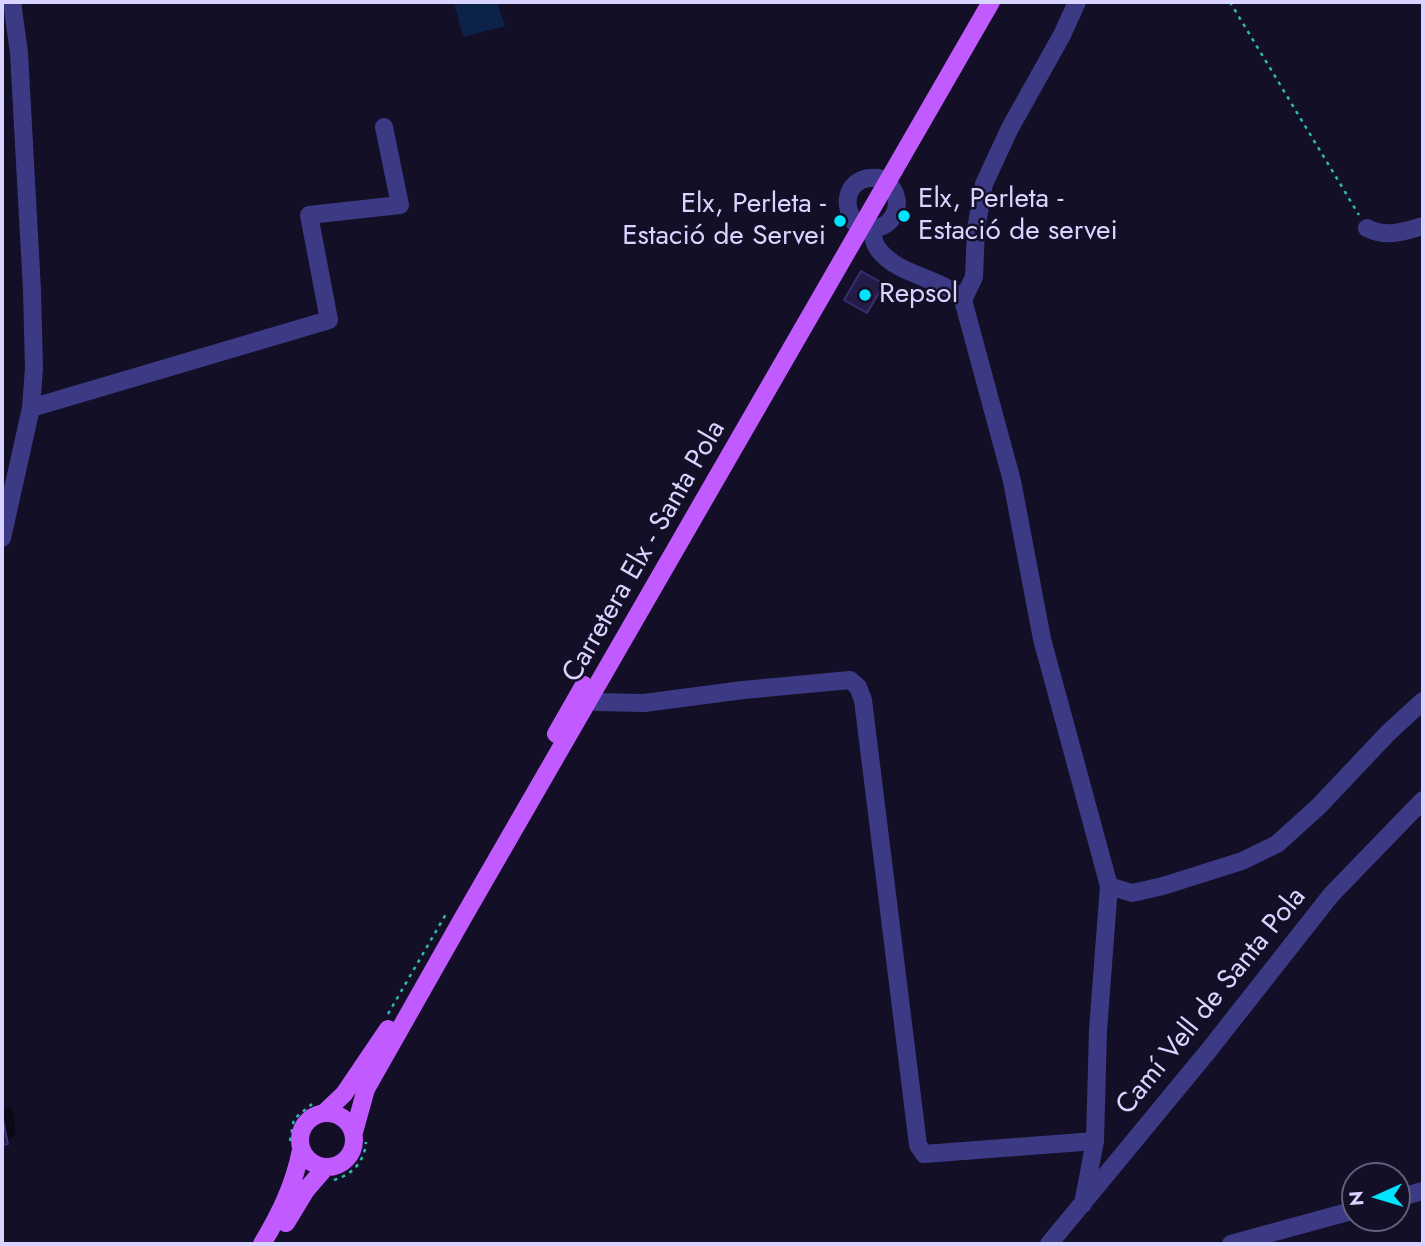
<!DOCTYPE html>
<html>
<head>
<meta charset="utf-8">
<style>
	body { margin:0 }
	#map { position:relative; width:1425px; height:1246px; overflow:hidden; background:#130f26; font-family:Jost,sans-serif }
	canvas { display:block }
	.frame { position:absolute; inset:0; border:4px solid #d9d4ff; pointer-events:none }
	.north { position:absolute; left:1341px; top:1162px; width:70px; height:70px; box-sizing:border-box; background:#130f26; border:2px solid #625e7d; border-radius:50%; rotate:266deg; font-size:19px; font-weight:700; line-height:28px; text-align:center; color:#d9d4ff }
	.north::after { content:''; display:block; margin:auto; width:24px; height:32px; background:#00e5ff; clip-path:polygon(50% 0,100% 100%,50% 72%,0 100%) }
</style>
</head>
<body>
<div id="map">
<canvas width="1425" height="1246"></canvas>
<div class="frame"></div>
<div class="north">N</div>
</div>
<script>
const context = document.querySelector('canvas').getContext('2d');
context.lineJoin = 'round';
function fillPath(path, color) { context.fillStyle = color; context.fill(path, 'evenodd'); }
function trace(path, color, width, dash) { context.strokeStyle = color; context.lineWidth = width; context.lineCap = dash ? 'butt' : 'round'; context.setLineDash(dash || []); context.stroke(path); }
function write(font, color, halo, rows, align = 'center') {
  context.font = font + ' Jost,sans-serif'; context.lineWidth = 5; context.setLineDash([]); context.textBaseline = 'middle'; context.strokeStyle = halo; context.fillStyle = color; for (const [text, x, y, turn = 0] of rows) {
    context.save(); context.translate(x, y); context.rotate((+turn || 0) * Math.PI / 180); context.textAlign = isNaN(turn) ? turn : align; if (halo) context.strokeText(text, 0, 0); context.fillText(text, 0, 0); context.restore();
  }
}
fillPath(new Path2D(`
	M454,2H497L505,26L463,37Z`), '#0c2248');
fillPath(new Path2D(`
	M864,271L884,283L868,309L863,272Z
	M12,1107L16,1133L7,1142L2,1143V1109Z`), '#0007');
const building = new Path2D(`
	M861,271L884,284L867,313L844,300Z
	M2,1115L8,1144L2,1145Z`);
fillPath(building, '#241b47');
trace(building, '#3b2d73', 2);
trace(new Path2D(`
	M1230,2L1359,215
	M388,1014L446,914
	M290,1141L294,1119L312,1104
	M334,1180C352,1175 365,1161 366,1142`), '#2fb8b0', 2.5, [3.5, 5]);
trace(new Path2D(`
	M854,222C840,199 850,175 879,178
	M861,225C889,239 910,202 887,183
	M1367,228C1386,238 1403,232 1423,226
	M870,229C873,235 874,244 878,249C899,277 940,276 963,300L1012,481L1042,639L1109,886L1098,1030L1095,1141L1083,1204
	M963,300L974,277L976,229L984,184L1010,128L1062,35L1077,2
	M31,408L329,320L309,215L400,205L384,127
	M2,538L31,408L34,368L32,290L19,53L12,2
	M590,699L597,702L644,703L743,690L850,680L858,687L863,700L918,1145L924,1154L1095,1141
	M1109,886L1132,893L1163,886L1242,861L1277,844L1319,806L1388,733L1423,701
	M1397,1198L1423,1191
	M1049,1244L1209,1050L1331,895L1423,800
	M1231,1244L1355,1210`), '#3d3a85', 18);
trace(new Path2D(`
	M556,734L584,685
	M325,1112L344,1094L388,1029
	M300 1140a27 27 0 1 1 54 0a27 27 0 1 1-54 0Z
	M354,1132L366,1089L464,916L991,2
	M286,1223L306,1190L325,1168
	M262,1244C280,1214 294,1185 301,1150`), '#c25bff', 18);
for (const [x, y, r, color] of [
	[904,216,7,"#00e5ff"],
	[840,221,7,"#00e5ff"],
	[865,295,7,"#00e5ff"]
]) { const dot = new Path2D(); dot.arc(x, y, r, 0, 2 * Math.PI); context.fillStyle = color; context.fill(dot); trace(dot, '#130f26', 2.5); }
write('28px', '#d9d4ff', '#130f26', [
	["Elx, Perleta -",918,200],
	["Estació de servei",918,232],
	["Elx, Perleta -",826,205,"right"],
	["Estació de Servei",826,237,"right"],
	["Repsol",879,295]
], 'left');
write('28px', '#d9d4ff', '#130f26', [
	["Carretera Elx - Santa Pola",645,552,-60],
	["Camí Vell de Santa Pola",1212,1002,-51]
]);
</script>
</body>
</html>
